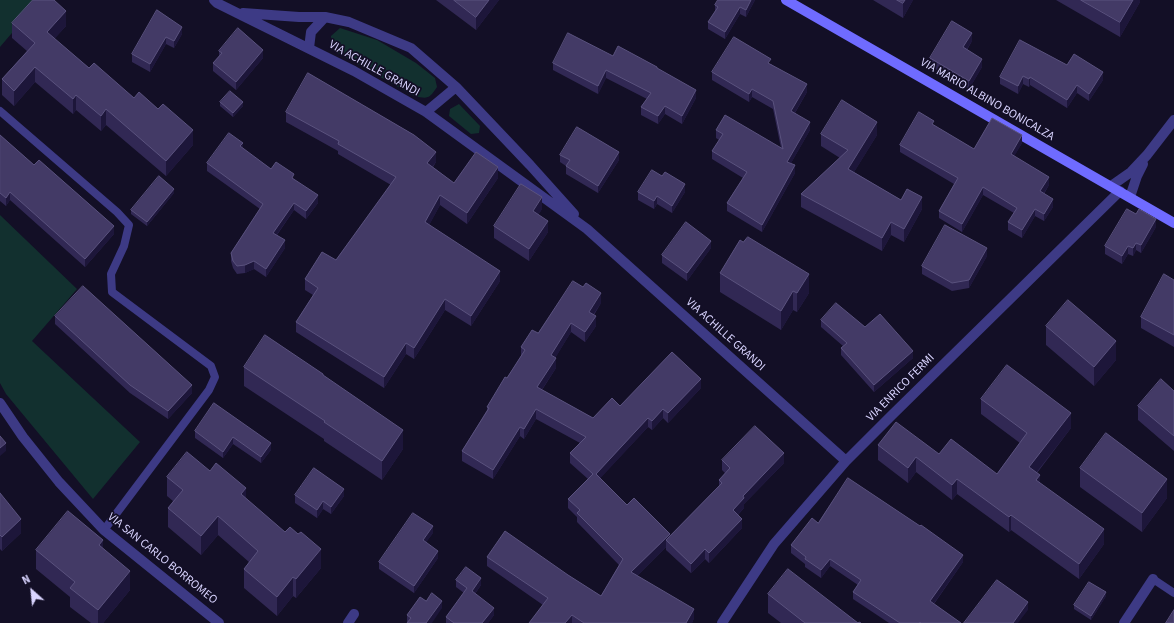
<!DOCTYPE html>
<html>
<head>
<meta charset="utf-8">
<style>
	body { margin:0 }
	#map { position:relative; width:1174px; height:623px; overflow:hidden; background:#130f26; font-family:"Source Sans 3",sans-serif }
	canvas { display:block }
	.north { position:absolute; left:12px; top:571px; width:40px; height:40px; -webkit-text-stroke:3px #130f26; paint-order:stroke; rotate:333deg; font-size:11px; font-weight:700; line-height:16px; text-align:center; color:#d9d4ff }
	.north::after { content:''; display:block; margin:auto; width:14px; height:18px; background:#d9d4ff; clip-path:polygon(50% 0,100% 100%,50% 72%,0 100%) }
</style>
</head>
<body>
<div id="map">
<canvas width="1174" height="623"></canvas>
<div class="north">N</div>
</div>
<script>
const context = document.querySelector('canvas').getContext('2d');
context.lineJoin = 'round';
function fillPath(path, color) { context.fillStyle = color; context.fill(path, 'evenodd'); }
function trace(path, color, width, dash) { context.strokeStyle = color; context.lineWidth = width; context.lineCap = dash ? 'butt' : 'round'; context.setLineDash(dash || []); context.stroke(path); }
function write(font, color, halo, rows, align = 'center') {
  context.font = font + ' "Source Sans 3",sans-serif'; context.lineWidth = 3.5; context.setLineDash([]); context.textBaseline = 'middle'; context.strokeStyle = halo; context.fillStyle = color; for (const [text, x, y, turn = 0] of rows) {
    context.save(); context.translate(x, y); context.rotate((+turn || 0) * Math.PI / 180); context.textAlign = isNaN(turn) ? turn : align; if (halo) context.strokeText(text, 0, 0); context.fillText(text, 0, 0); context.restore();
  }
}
fillPath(new Path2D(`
	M0,0H40L0,47Z
	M340,28L377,40L416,63L435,78L437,87C429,99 428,99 414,96L336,52L331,42V36Z
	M459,104L480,126L479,133L471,134L449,116L450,109Z
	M0,215L77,289L32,341L140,442L93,499L6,394L0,383Z`), '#12302f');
trace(new Path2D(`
	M0,111L117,212L129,225L124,246L111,274L112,292L211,366L215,377L209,390L104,530
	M1153,579L1174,593`), '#3d3a85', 8);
trace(new Path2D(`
	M214,0L217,3L354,71L426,112L587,229L846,461
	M243,13L299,17H325L349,22L411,48L456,87L530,165L574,214
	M309,48L311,32L325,17
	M426,112L456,87
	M1111,186L1131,172L1147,155L1174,120
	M1130,197L1137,176L1143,164
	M0,403L23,437L59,482L104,530L219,623
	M348,623L354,614
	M722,623L774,544L846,461L892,415L1120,191
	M1124,623L1153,579`), '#3d3a85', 10);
trace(new Path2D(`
	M786,0L1174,223`), '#6f6bff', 10);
fillPath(new Path2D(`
	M436,0H499L476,30Z
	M718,0H755L746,17L740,14L725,39L708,29V22L715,11V5Z
	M873,0H913L903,18Z
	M1056,0H1140V2L1120,37Z
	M157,10L182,34L174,48L166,44L150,72L132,62V54Z
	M12,23L66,26L54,39L89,68L134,98L193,145L166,176L106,125L101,131L76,110L73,114L35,82L14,106L2,95V79L27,51L12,38Z
	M972,41L967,50L982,67L969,89L930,66V58Z
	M219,51L263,58L236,90L213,71V63L219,56Z
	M613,56L657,68L696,98L682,124L665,114L658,124L641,115V107L647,99L606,78L598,94L553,70V63Z
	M771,64L807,92L795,113L810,130L791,163L795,173L762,232L727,211V203L743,178L712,159V151L719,140L716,138V130L781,148L773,109L752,97L749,102L712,80V72Z
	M1067,65L1103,80L1089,101L1077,93L1067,108L1030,85L1029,87L1023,84L1018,94L1000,84V77Z
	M220,102L243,106L233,117L220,106Z
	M286,112L436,162L433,167L454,183L498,178L467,224L440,205L429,225L500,281L471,326L445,310L414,359L406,354L384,388L296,332V322L313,295L305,290V279L336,260L391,185L338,154V151L286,122Z
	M934,126L974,149L1022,143L1014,156L1049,185L1044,194L1053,207L1044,221L1035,216L1022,238L1008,230V222L1014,213L983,195L962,232L939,218V211L954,184L900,152V145Z
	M821,134L877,135L854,172L901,200L922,209L904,242L891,235L882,251L801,207V194L840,158L821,146Z
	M0,135L34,165L114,234L85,267L10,200L6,206L0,201Z
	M243,149L271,169L294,179L318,203L306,219L294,210L277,235L285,248L266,277L254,269L245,273L237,274L233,268L231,261V253L260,209L207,171V163Z
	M560,155L619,160L598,193L566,174V166L560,162Z
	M638,192H685L672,213L657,204L654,209L638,200Z
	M174,193L147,226L131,214V210Z
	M542,209L538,215L548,232L529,261L494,238V226Z
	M1156,227L1141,253L1136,250L1133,256L1128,254L1122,264L1105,254V246Z
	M711,248L687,281L662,263V255Z
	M987,256L969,288L952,291L922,274V266Z
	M720,273L809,293L797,312L793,310L781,330L720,292Z
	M1174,280V347L1141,328V317Z
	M601,303L594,315L596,326L585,342L571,332L555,358L556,368L542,390L593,418L620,406L701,388L668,423L663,418L652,430L648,427L600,478L627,505L670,536L719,486V480L725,473L722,470V460L784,463L744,504V508L738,515L742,528L709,563L705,559L691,573L666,550V547L637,576L694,618L692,623H529L543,605L487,566V557L568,575L601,596L619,565L577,522V517L568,508V499L588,479L570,463V453L580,443L536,419L524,439L520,436L493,479L462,461V451L487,410V407L507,378L521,356V347L538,333Z
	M55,316L192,393L168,419L130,393L55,324Z
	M821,320L865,327L913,358L874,392L841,355V348L843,346L821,327Z
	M1046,326L1116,360L1094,386L1046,345Z
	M244,367L323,376L403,449L382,480L324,441V439L244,386Z
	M1174,391V451L1138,420V406Z
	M981,399L1071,428L1037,473L1040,483L1104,544L1079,579L1011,530L1009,532L957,494L952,500L916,472L908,483L878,460V445L939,454L997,474L1020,443L981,414Z
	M214,403L271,450L261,463L233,444L223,458L195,438V431Z
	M1080,468L1167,498L1142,532L1080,487Z
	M210,471L246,499L321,568L296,598L293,596L277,616L244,588V569L249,562L218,535L201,555L168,527V508L173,501L167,496V477Z
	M0,493L21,533L2,551L0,549Z
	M295,495L344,496L331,514L323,509L317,518L295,503Z
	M818,523L963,562L934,604L961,623H889L853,599V592L858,585L830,566L821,578L805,567V564L791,553V545Z
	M433,533L426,542L438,558L414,593L379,569V562Z
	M103,549L130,590L103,623H91L70,607V597L36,569V550Z
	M456,580L481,585L475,594L494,615L488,623H446V617L464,593L456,587Z
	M768,594L858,623H861H781L768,613Z
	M1106,596L1091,620L1074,609V605Z
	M426,601L442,608L407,623V615Z`), '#312854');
fillPath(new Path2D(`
	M489,0H499L476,30V17Z
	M751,0H755L746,17V10Z
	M905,0H913L903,18V3Z
	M1133,0H1140V2L1120,37V22Z
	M740,7V14L725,39V32Z
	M66,11V26L47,47V32Z
	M182,27V34L174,48V41Z
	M972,33V41L963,55V47Z
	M166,37V44L150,72V64Z
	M263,50V58L236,90V82Z
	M982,59V67L969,89V81Z
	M35,67V82L14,106V91Z
	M606,70V78L598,94V86Z
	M1103,72V80L1089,101V94Z
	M1023,76V84L1018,94V86Z
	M1030,77V85L1029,87V79Z
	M807,84V92L791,119V111Z
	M1077,85V93L1067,108V100Z
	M752,89V97L749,102V94Z
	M696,90V98L682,124V116Z
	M76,95V110L73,114V99Z
	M243,102V106L233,117V113Z
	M665,106V114L658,124V116Z
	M106,109V125L101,131V116Z
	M810,122V130L787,170V162Z
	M877,122V135L848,182V169Z
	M193,130V145L166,176V161Z
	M1022,135V143L1011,162V154Z
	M243,143V150L240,146Z
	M436,152V162L427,173V163Z
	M619,152V160L598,193V186Z
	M795,165V173L762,232V225Z
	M498,167V178L467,224V213Z
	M1049,177V185L1040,199V191Z
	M685,184V192L672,213V206Z
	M983,187V195L962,232V224Z
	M174,189V193L147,226V222Z
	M10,192V200L6,206V198Z
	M318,195V203L306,219V211Z
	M440,195V205L425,233V222Z
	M657,196V204L654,209V201Z
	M542,197V209L533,223V211Z
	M922,197V209L904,242V229Z
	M1053,199V207L1044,221V214Z
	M294,203V210L273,240V233Z
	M1035,209V216L1022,238V230Z
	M1156,219V227L1141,253V245Z
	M548,221V232L529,261V249Z
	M891,222V235L882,251V238Z
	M114,226V234L85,267V259Z
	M285,240V248L266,277V269Z
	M711,241V248L687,281V273Z
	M1136,243V250L1133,256V248Z
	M1128,246V254L1122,264V256Z
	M987,248V256L969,288V280Z
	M254,261V269L245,273V265Z
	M500,271V281L471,326V316Z
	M809,274V293L797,312V293Z
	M793,291V310L781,330V311Z
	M601,293V303L589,321V312Z
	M445,299V310L414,359V348Z
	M596,316V326L585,342V332Z
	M571,323V332L551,365V355Z
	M1116,341V360L1094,386V367Z
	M406,343V354L384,388V377Z
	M913,351V358L874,392V385Z
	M556,358V368L537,397V387Z
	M701,379V388L668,423V413Z
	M192,385V393L168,419V411Z
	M536,409V419L524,439V429Z
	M663,409V418L652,430V421Z
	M1071,413V428L1029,482V467Z
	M648,418V427L596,483V474Z
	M520,427V436L493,479V470Z
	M403,430V449L382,480V461Z
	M233,437V444L223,458V452Z
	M6,443V451L0,456V448Z
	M271,443V450L261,463V457Z
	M784,453V463L744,504V508L733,520V510L743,496Z
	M916,457V472L908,483V468Z
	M1040,475V490L1036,480Z
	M957,479V494L952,500V485Z
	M1167,479V498L1142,532V513Z
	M246,488V507L241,494Z
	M344,489V496L331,514V507Z
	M323,501V509L317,518V510Z
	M1011,515V530L1009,532V517Z
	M218,516V535L201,555V536Z
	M21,519V533L2,551V537Z
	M742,519V528L709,563V553Z
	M433,526V533L423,547V540Z
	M1104,529V544L1079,579V564Z
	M670,534V543L666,540V547L631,582V572Z
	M103,540V559L99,545Z
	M321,549V568L296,598V579Z
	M705,549V559L691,573V564Z
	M438,551V558L414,593V586Z
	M963,555V562L930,609V601Z
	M830,559V566L821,578V570Z
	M130,571V590L103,623H98V610Z
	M293,577V596L277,616V597Z
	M481,578V585L472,598V591Z
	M1106,592V596L1091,620V616Z
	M442,601V608L432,623H426Z
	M1028,602V610L1018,623H1013Z
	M494,608V615L488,623H482Z
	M694,609V618L692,623H686Z
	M572,615V623H565Z`), '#1d163a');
const building = new Path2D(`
	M33,0H54L66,11L47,32L89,68L94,63L134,98L139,92L158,109L163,104L193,130L166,161L106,109L101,116L76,95L73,99L35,67L14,91L2,79L35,43L12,23Z
	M454,0H489L476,17Z
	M718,0H751L746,10L740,7L725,32L708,22L718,7L715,5Z
	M897,0H905L903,3Z
	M1081,0H1133L1120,22Z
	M157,10L182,27L174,41L166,37L150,64L132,54Z
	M952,21L972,33L963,47L982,59L969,81L930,58Z
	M238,28L263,50L236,82L213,63L222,53L219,51Z
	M568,33L613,56L618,46L657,67V68L696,90L682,116L665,106L658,116L641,107L651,93L606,70L598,86L553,63Z
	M734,37L771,59L768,63L807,84L791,111L810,122L787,162L795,165L762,225L727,203L747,172L712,151L723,134L716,130L725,115L783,149L773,101L752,89L749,94L712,72Z
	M1020,40L1067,65L1074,54L1103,72L1089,94L1077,85L1067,100L1030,77L1029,79L1023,76L1018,86L1000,77Z
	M308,73L414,135L436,152L427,163L454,183L476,152L498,167L467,213L440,195L425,222L500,271L471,316L445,299L414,348L406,343L384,377L296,322L318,288L305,279L322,252L336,260L396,177L338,144L339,141L286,112Z
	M230,91L243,102L233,113L220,102Z
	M842,100L877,122L848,169L901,200L907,189L922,197L904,229L891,222L882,238L801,194L848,150L821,134Z
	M919,112L934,121L932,124L974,149L992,118L1022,135L1011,154L1049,177L1040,191L1053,199L1044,214L1035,209L1022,230L1008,222L1017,208L983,187L962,224L939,211L958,178L900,145Z
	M577,127L619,152L598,186L566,166L570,160L560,155Z
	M229,133L243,143L240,146L271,169L276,162L294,174L292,178L318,195L306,211L294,203L273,233L285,240L266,269L254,261L245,265L237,266L233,261L231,253L263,204L207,163Z
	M0,135L34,165L39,160L114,226L85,259L10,192L6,198L0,193Z
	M652,170L662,176L665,172L685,184L672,206L657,196L654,201L638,192Z
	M159,176L174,189L147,222L131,210Z
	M521,184L542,197L533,211L548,221L529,249L494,226Z
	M1127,209L1136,214L1139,209L1156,219L1141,245L1136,243L1133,248L1128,246L1122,256L1105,246Z
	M686,222L711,241L687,273L662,255Z
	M945,225L987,248L969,280L952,283L922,266Z
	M748,237L809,274L797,293L793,291L781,311L720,273L740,240L743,242Z
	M1164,274L1174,280V335L1141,317Z
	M573,281L583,287L586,283L601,293L589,312L596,316L585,332L571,323L551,355L556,358L537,387L593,418L612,398L620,406L672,352L701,379L668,413L663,409L652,421L648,418L596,474L627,505L634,498L670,534L631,572L694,609L686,623H584L572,615L565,623H529L548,598L487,557L505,531L568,575L601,596L623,559L577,513L580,510L568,499L593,474L570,453L586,437L536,409L524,429L520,427L493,470L462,451L489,408L487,407L505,377L507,378L525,350L521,347L532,330L538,333Z
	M83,286L192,385L168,411L130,385L55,316Z
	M1068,300L1116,341L1094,367L1046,326Z
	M836,303L865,327L880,314L913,351L874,385L841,348L847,343L821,320Z
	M265,335L323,374V375L403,430L382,461L324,422L325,421L244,367Z
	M1007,365L1071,413L1029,467L1040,475L1036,480L1104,529L1079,564L1011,515L1009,517L957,479L952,485L916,457L908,468L878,445L896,422L939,454L951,439L997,474L1027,433L981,399Z
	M1161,379L1174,391V436L1138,406Z
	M214,403L271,443L261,457L233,437L223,452L195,431Z
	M755,426L784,453L743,496L744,498L733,510L742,519L709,553L705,549L691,564L666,540L722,483L719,480L730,468L722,460Z
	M1106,433L1167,479L1142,513L1080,468Z
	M0,436L6,443L0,448Z
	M187,452L210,471L216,463L246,488L241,494L285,532L290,527L298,534L301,532L321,549L296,579L293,577L277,597L244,569L258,551L218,516L201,536L168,508L183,490L167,477Z
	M314,468L344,489L331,507L323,501L317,510L295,495Z
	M848,478L920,526L921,525L963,555L930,601L961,623H921L920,622L919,623H900L853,592L861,580L830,559L821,570L805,559L806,557L791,545L812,518L818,523Z
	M0,493L21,519L2,537L0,535Z
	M68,511L103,540L99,545L130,571L98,610L70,588L75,582L36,550Z
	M413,513L433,526L423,540L438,551L414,586L379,562Z
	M466,567L481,578L472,591L494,608L482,623H454L446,617L467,588L456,580Z
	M788,569L858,623L859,622L861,623H805L768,594Z
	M997,580L1028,602L1013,623H964Z
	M1089,582L1106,592L1091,616L1074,605Z
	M432,593L442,601L426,623H407L411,618L407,615L420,597L426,601Z
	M1174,610V623H1166Z`);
fillPath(building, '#433a66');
trace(building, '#5a527e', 1);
write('12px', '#d9d4ff', '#130f26', [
	["VIA ACHILLE GRANDI",374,69,29],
	["VIA MARIO ALBINO BONICALZA",987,100,30],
	["VIA ACHILLE GRANDI",725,335,42],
	["VIA ENRICO FERMI",901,388,-45],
	["VIA SAN CARLO BORROMEO",162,559,39]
]);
</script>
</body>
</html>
